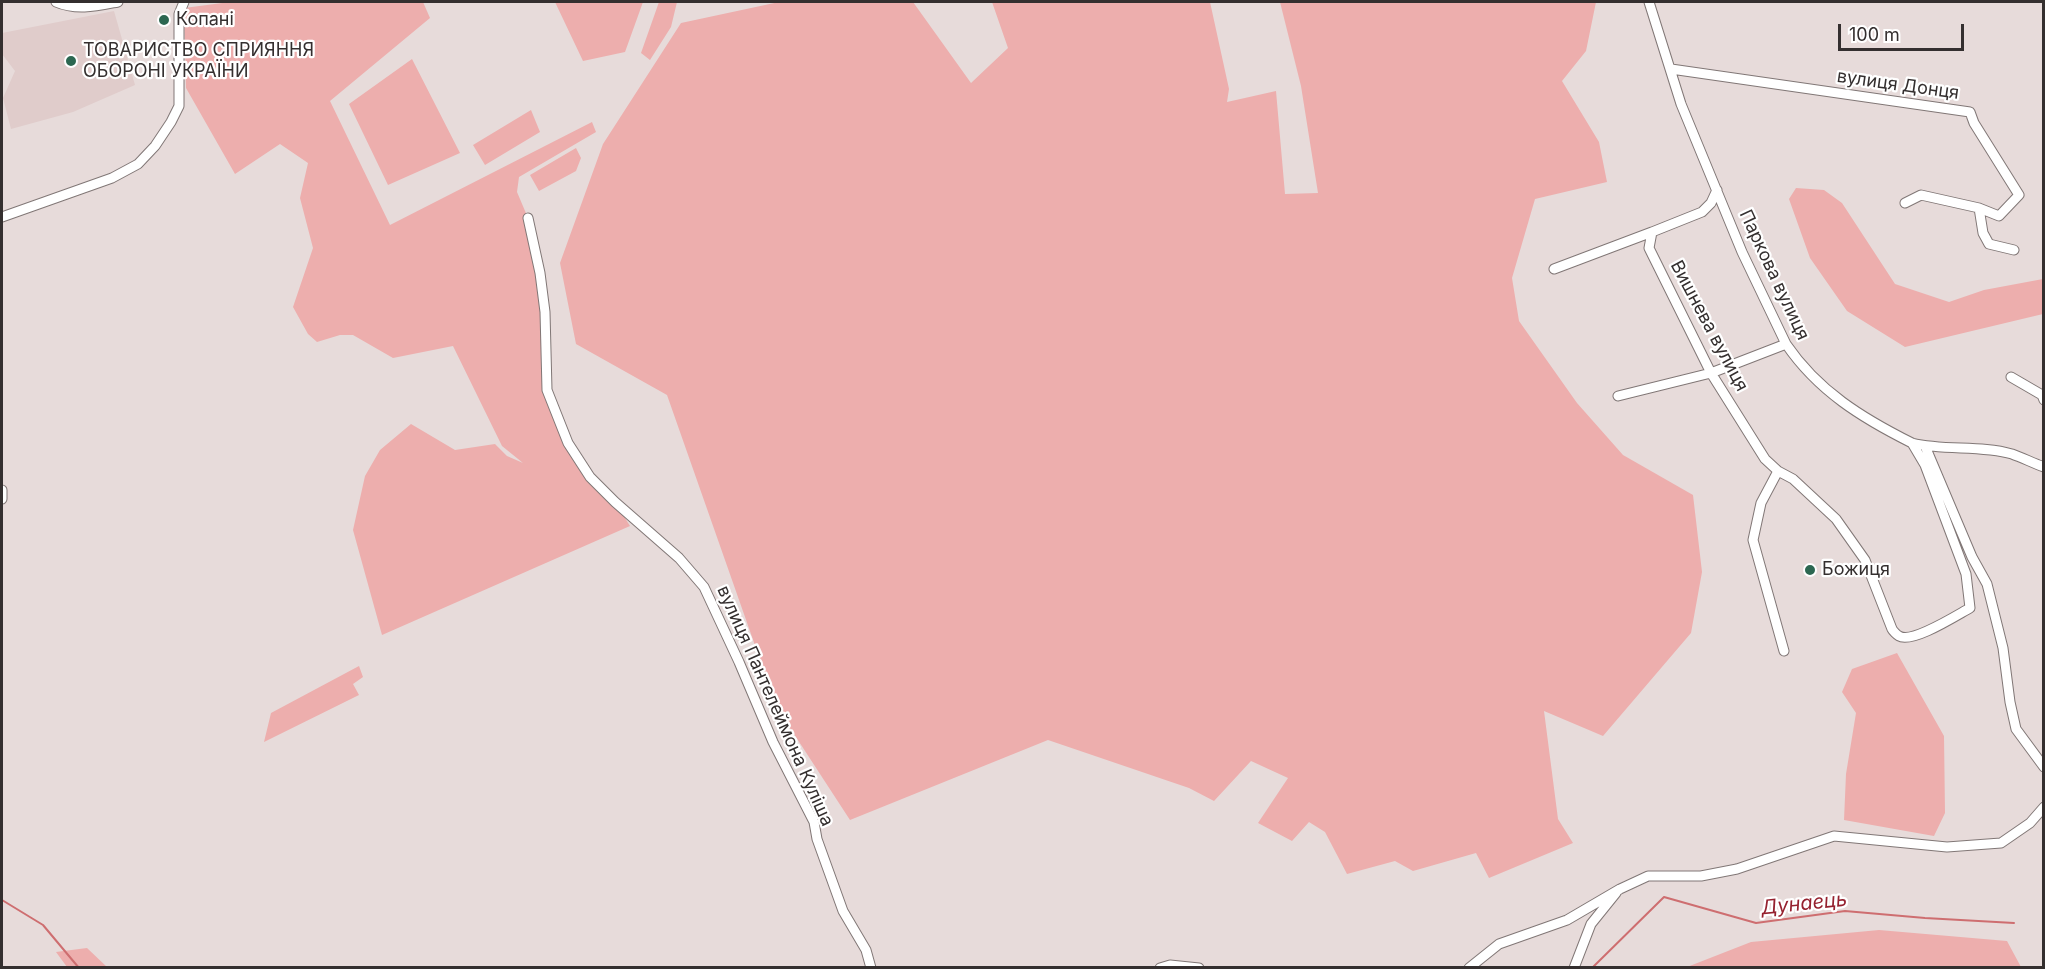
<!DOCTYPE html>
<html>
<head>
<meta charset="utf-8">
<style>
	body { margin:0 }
	#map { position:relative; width:2045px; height:969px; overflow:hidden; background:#e7dbda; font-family:Inter,sans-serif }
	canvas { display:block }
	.frame { position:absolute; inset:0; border:3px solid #342f2f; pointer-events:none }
	.scale { position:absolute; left:1838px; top:24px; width:126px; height:27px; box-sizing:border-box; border:3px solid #342f2f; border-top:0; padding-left:8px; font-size:18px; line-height:21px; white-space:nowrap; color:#342f2f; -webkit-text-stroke:4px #fff; paint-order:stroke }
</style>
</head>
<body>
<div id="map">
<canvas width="2045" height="969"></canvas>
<div class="frame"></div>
<div class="scale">100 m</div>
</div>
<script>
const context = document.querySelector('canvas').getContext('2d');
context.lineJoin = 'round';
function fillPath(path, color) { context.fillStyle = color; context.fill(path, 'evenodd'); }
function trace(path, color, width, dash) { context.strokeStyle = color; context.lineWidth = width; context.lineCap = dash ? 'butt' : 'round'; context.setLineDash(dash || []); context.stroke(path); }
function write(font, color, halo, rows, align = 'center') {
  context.font = font + ' Inter,sans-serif'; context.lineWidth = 4.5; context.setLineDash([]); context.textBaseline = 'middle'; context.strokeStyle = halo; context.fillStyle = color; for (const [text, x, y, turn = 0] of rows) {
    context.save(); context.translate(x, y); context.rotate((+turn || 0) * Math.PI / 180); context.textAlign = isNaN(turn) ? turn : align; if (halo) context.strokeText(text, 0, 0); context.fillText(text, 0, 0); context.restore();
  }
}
fillPath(new Path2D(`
	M114,11L135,85L73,112L11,129L3,98L15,71L2,54V33Z`), '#e0cccb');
fillPath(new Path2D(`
	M230,2H423L430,18L330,101L390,225L592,122L596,132L519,177L517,192L528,218L540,273L547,390L568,443L615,502L630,526L382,635L353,530L365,476L380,450L411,424L455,450L495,444L507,456L523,463L502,446L453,346L393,358L353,335H340L317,342L308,334L293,307L313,248L300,198L308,163L280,144L235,174L186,88L184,8Z
	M555,2H643L625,52L583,61Z
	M659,2H677L671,27L650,60L641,53Z
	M779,2H913L971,83L1008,48L992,2H1210L1229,89L1227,102L1276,91L1285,194L1318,193L1301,86L1280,2H1596L1586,51L1562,81L1599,142L1607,182L1535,199L1512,278L1519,321L1577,403L1623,455L1693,495L1702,572L1691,633L1603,736L1544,711L1558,819L1573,843L1489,878L1476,853L1413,871L1395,861L1347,874L1325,832L1309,822L1292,841L1258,823L1288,778L1251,761L1214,801L1189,788L1048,740L850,820L777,708L667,395L576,344L560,263L603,144L681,23Z
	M412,59L460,153L388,185L349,104Z
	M531,110L540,132L485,165L473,145Z
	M576,148L581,158L576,171L539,191L530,175Z
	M1796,188L1824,190L1842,203L1895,284L1949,302L1984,290L2043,279V314L1905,347L1847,311L1810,258L1789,199Z
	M1897,653L1944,736L1945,813L1934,836L1844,820L1846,774L1856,713L1842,692L1852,669Z
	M359,666L363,677L353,684L359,695L264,742L271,713Z
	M1879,930L2007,941L2021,967H1687L1751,942Z
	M87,948L107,967H67L56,952Z`), '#edaead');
trace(new Path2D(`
	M2,900L43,925L79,968
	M1592,968L1664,897L1756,923L1845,911L1925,918L2014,923`), '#ce6e70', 2);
const minor = new Path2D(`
	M56,2C77,11 97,6 118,2
	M1649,2L1681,104L1742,252L1786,344C1818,391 1862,418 1912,443C1945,451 1980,445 2012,454C2023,458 2033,463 2044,467
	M1671,69L1970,112L1974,123L2019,195L1999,216L1979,208L1921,195L1905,203
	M1717,190L1711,203L1702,212L1652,232L1649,248L1711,373L1765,459L1778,471L1793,479L1836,519L1865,560L1892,629C1893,631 1897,635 1899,636C1912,644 1957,615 1970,608L1966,574L1925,465L1912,443
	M1979,208L1983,233L1989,244L2014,250
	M2,217L112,178L138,164L155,146L171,122L179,106V14L184,2
	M528,218L540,273L545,312L547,390L568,443L590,477L615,502L679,558L704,587L739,662L773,742L814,822L817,839L843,911L866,950L871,968
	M1554,269L1652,232
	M2011,377L2042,395L2044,400
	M1618,396L1711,373L1786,344
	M1925,446L1972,557L1987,584L2003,648L2010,702L2016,729L2044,767
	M1778,471L1761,503L1753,540L1784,651
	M2,490V499
	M1160,968L1170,965L1199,968
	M1469,968L1499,944L1567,920L1620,889L1648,876H1701L1737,869L1834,836L1947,847L2001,843L2030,823L2044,807
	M1574,968L1591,924L1616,893`);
trace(minor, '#817776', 11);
trace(minor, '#fff', 9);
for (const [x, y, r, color] of [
	[164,20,6,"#2c6751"],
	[71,61,6,"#2c6751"],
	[1810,570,6,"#2c6751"]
]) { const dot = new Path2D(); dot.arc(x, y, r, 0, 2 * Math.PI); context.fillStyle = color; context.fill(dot); trace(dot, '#fff', 2); }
write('18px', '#342f2f', '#fff', [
	["Копані",176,20],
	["ТОВАРИСТВО СПРИЯННЯ",83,51],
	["ОБОРОНІ УКРАЇНИ",83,72],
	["Божиця",1822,570]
], 'left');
write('18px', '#342f2f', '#fff', [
	["вулиця Донця",1898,85,8],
	["Паркова вулиця",1774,275,65],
	["Вишнева вулиця",1709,326,62],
	["вулиця Пантелеймона Куліша",775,706,66]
]);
write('italic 20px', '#95212f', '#fff', [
	["Дунаець",1804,904,-6]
]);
</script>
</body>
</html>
